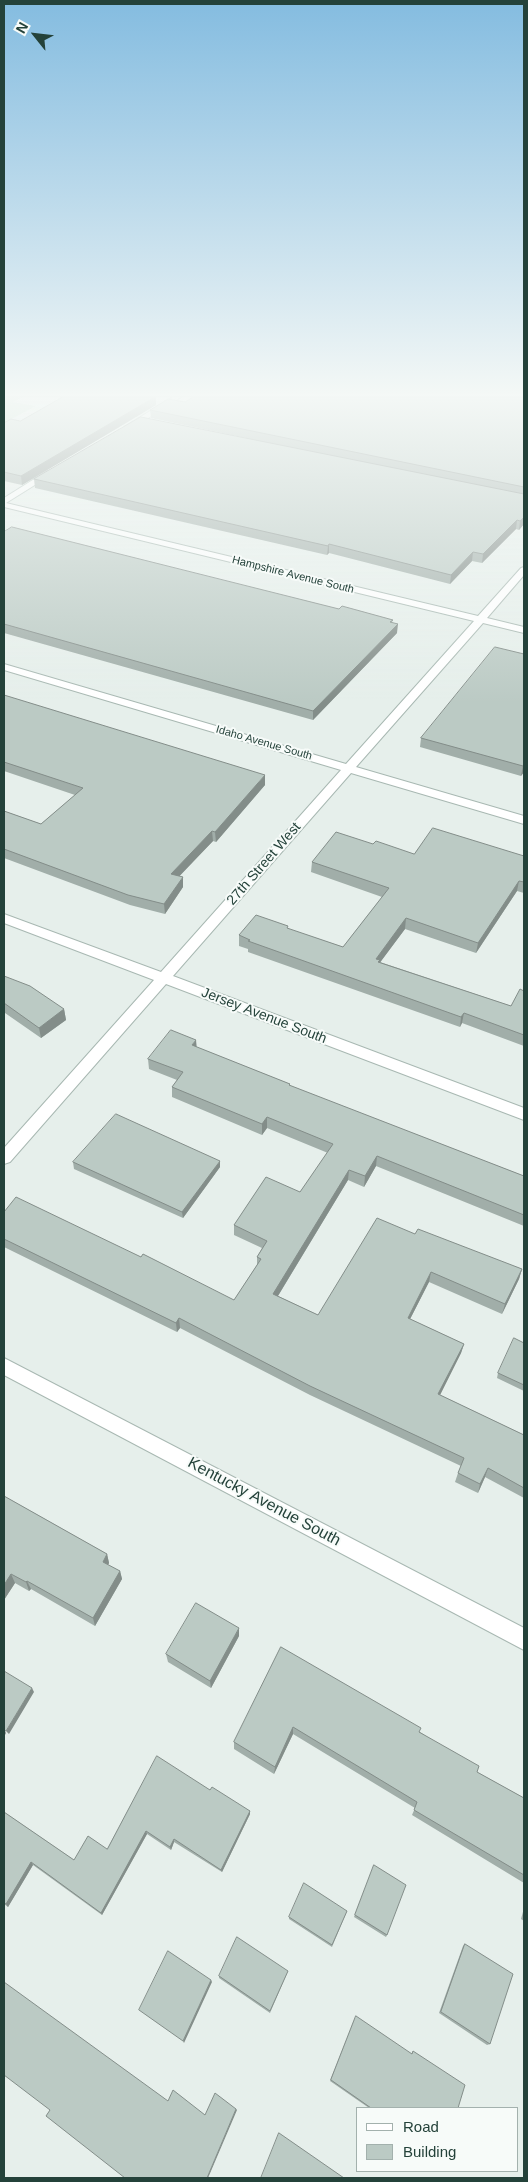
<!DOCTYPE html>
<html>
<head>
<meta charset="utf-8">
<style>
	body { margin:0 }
	#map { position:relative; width:528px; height:2182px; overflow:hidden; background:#e6efeb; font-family:Helvetica,sans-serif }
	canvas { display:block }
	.frame { position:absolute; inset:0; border:5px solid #24423a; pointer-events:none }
	.legend { position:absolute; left:356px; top:2107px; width:162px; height:65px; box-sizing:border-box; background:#f7fbf9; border:1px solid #a3b1ad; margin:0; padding:6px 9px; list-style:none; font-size:15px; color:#24423a }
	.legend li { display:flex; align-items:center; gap:10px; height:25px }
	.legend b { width:25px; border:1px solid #a3b1ad }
	.north { position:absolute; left:10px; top:10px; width:50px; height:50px; -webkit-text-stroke:4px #f7fbf9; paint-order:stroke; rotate:299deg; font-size:14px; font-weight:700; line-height:20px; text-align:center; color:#24423a }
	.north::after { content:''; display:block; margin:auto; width:18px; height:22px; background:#24423a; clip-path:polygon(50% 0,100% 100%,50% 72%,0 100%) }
</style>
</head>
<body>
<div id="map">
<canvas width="528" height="2182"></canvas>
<div class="frame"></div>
<ul class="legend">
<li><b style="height:6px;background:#fff"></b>Road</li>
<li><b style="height:14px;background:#bbcac4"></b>Building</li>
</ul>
<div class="north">N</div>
</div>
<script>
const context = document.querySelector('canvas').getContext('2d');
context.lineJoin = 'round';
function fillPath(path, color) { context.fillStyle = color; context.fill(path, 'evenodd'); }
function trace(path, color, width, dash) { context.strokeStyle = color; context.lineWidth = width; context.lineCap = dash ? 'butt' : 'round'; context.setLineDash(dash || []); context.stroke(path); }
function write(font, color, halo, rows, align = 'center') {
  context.font = font + ' Helvetica,sans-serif'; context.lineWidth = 4; context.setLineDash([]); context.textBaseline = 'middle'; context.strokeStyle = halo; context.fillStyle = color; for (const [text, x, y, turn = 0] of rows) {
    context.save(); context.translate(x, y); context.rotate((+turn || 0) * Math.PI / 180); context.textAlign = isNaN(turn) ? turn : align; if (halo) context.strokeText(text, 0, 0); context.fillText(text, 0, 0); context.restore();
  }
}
fillPath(new Path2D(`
	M4,397H22L13,402L36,406L4,423Z`), '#bfe0c8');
const minor = new Path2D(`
	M173,397H181L131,429L124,427Z
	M47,471L54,473L6,503L478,616L521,568L524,567V575L487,618L524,627V633L483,623L356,767L524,816V824L351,773L173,976L524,1108V1120L166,984L10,1162L4,1164V1148L154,980L4,923V914L161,972L341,770L4,670V664L346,764L474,621L4,507V498Z
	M4,1358L524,1628V1650L4,1375Z`);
trace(minor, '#a8b8b2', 2);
fillPath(minor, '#fff');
fillPath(new Path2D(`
	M63,397H156V405L22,485L4,481V423L20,421Z
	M193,397H524V524L519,530L516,529L482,563L472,561L450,584L329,553L327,555L35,488L34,479L246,438L151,418L150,410L185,402Z
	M4,532L339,609L393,620L392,622L397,633L313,720L4,633Z
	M524,654V772L521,776L420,747L421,738Z
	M4,695L265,785L216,842L213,841L179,876L183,887L165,914L130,905L4,858V811L41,824L75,795L4,771Z
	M373,844L414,854L524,856V893L517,891L476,953L405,929L380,962L511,1006L524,991V1046L462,1023L460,1027L248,952V949L239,946V935L288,929L343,947L382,897L311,872L312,862Z
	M4,976L64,1009L66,1020L41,1038L5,1013L4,1014Z
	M196,1047L290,1084V1086L524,1176V1226L376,1166L364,1187L348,1180L278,1296L318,1315L415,1234L522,1269L519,1279L502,1314L429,1282L410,1319L464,1344L461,1353L440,1395L524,1435V1498L485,1477L478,1493L455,1482L458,1473L461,1466L310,1395L180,1328L177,1332L4,1247V1212L234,1300L257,1265V1257L262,1248L234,1235V1225L300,1192L328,1153L267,1128L262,1135L172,1097V1087L177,1080L149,1069L148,1059Z
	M73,1162L220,1167L183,1218L74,1169Z
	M524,1343V1391L497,1378L498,1373Z
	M4,1496L107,1554L109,1563L108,1565L120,1571L122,1579L95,1626L31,1589L29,1591L15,1583L4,1600Z
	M239,1636L211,1688L168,1662L166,1654Z
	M281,1647L420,1732L477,1772L524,1798V1883L412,1815L415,1808L293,1734L274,1774L234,1749V1742Z
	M210,1790L250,1811V1814L222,1872L174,1842L171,1850L147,1834L102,1915L33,1865L8,1907L4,1904V1812L74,1860L107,1849Z
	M374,1865L387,1935L386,1937L354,1917Z
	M524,1908V1921L521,1919Z
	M347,1911L332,1947L289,1919V1917Z
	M465,1944L490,2044L487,2045L439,2013L463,1946Z
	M288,1971L270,2013L219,1978V1976Z
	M355,2018L411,2054L413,2051L458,2108H369L330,2081Z`), '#a1aea9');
fillPath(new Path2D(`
	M155,397H156V405L22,485L21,476Z
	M524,517V524L519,530L520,521Z
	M517,520L516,529L482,563L483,554Z
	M329,544V553L327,555L328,546Z
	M473,552L472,561L450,584L451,575Z
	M398,624L397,633L313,720V711Z
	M524,765V772L521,776L523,766Z
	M265,775V785L216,842L215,832Z
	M212,831L213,841L172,884L171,874Z
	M183,877V887L165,914L164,904Z
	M519,881L517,891L476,953L478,943Z
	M406,918L405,929L379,964L376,959Z
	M64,1009L66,1020L41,1038L39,1028Z
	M464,1013L462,1023L460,1027L461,1017Z
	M196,1040L197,1050L192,1045Z
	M267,1117V1128L262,1135V1124Z
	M377,1156L376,1166L364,1187L365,1176Z
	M220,1161V1167L183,1218L182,1212Z
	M349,1170L348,1180L273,1304V1294Z
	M522,1269L519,1279L502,1314L505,1304Z
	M431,1272L429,1282L406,1327L408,1318Z
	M179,1318L180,1328L177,1332L176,1323Z
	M464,1344L461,1353L436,1403L438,1394Z
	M488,1468L485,1477L478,1493L480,1484Z
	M107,1554L109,1563L105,1570L103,1562Z
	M120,1571L122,1579L95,1626L93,1618Z
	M11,1574L15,1583L4,1600V1585Z
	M27,1581L31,1589L29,1591L26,1582Z
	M239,1628V1636L211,1688L210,1681Z
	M32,1688L34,1692L9,1734L6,1731Z
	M293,1727V1734L274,1774L275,1767Z
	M4,1729L6,1733L4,1737Z
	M250,1811V1814L222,1872L221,1870Z
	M146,1831L147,1834L102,1915L101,1913Z
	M174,1839V1842L171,1850L170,1847Z
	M31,1862L33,1865L8,1907L6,1904Z
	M211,1980L212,1982L184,2043L183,2041Z
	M236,2109L237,2110L208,2178H207Z`), '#838d89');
const building = new Path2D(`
	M63,397H155L21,476L4,472V423L11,419L20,421Z
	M193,397H520L524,398V487L150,410L168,399L185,402Z
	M141,417L524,494V517L520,521L517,520L483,554L473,552L451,575L329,544L328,546L34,479Z
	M12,527L339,609L342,606L393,620L390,622L398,624L313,711L4,624V532Z
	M495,647L524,654V765L523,766L421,738Z
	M4,695L265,775L215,832L212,831L171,874L183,877L164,904L128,895L4,849V811L41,824L83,788L4,762Z
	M433,828L524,856V882L519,881L478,943L406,918L376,959L380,960L378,962L511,1006L520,989L524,991V1035L464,1013L461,1017L248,941L250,940L239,935L256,915L288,926L287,928L343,947L389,888L312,862L336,832L373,844L376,841L414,854Z
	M4,976L30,986L64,1009L39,1028L4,1003Z
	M171,1030L196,1040L192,1045L290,1084L289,1085L524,1176V1215L377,1156L365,1176L349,1170L273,1294L318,1315L377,1218L415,1234L418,1229L522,1269L505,1304L431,1272L408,1318L464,1344L438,1394L524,1435V1488L488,1468L480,1484L458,1473L464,1458L310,1386L179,1318L176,1323L4,1239V1212L16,1197L141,1257L143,1254L234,1300L261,1259L257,1257L267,1241L234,1225L266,1177L300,1192L333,1144L267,1117L262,1124L172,1087L183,1072L148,1059Z
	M116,1114L220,1161L182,1212L73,1162Z
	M514,1338L524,1343V1385L498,1373Z
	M4,1496L107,1554L103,1562L120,1571L93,1618L27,1581L26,1582L11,1574L4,1585Z
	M196,1603L239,1628L210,1681L166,1654Z
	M281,1647L421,1728L419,1732L479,1766L477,1772L524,1798V1875L414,1810L417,1802L293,1727L275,1767L234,1742Z
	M4,1671L32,1688L6,1731L4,1730Z
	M157,1756L210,1790L212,1787L250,1811L221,1870L174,1839L170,1847L146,1831L101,1913L31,1862L6,1904L4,1903V1812L74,1860L88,1836L107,1849Z
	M374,1865L406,1885L387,1935L355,1915Z
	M304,1883L347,1911L332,1945L289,1917Z
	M237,1937L288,1971L270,2011L219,1976Z
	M465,1944L513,1974L490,2044L441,2012Z
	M168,1951L211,1980L183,2041L139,2010Z
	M4,1982L168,2101L173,2090L205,2115L215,2093L236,2109L207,2178H125L46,2116L50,2110L4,2075Z
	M356,2016L412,2054L413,2051L465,2085L458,2108H371L331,2080Z
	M279,2133L344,2178H261Z`);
fillPath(building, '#bbcac4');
trace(building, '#838d89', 1);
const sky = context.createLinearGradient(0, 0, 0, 703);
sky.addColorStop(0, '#84bce0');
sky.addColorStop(0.56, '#f4f8f6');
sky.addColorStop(1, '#f4f8f600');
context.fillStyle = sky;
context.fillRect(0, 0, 528, 703);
write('11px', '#24423a', '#f7fbf9', [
	["Hampshire Avenue South",293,575,14],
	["Idaho Avenue South",264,743,16]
]);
write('14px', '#24423a', '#f7fbf9', [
	["27th Street West",264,864,-49],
	["Jersey Avenue South",264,1016,21]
]);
write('16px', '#24423a', '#f7fbf9', [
	["Kentucky Avenue South",264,1502,28]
]);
</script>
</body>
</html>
